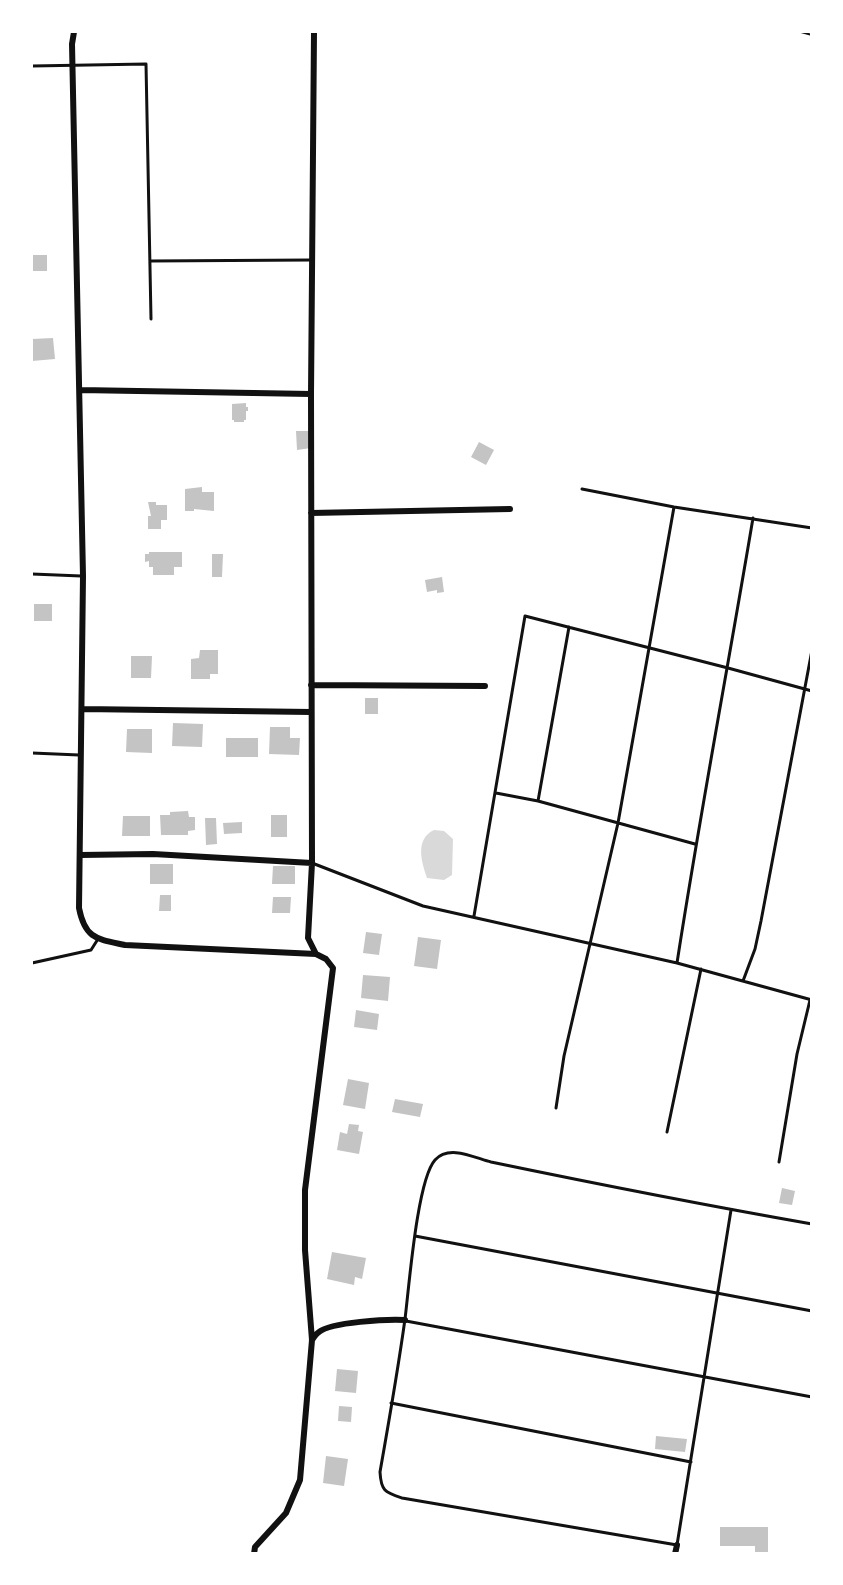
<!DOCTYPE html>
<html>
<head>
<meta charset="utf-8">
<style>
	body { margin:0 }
	#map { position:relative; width:843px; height:1585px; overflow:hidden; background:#fff; font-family:Roboto,sans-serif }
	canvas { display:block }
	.frame { position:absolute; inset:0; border:33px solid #fff; pointer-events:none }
</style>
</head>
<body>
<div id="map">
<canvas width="843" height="1585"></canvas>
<div class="frame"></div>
</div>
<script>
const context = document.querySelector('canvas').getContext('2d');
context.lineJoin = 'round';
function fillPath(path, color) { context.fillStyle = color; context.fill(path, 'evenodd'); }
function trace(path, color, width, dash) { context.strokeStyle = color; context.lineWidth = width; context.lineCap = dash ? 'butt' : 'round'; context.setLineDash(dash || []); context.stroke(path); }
fillPath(new Path2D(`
	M434,830L444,831L453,839L452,875L444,880L427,878C421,861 415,839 434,830Z`), '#d9d9d9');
fillPath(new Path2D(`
	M32,255H47V271H32Z
	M53,338L55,359L32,361V339Z
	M246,403V407H248V411H246V420H244V422H234V420H232V404Z
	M296,431H310L311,448L297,450Z
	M479,442L494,450L486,465L471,457Z
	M202,487V492H214V511L194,509V511H185V489Z
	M148,502H156V505H167V520H161V529H148V516H151Z
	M149,552H182V567H174V575H153V567H149V561L145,562V554H149Z
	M212,554H223L222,577H212Z
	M442,577L444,592L437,593V590L427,592L425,580Z
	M34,604H52V621H34Z
	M200,650H218V674H210V679H191V659L199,658Z
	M131,656H152L151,678H131Z
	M365,698H378V714H365Z
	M173,723L203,724L202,747L172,746Z
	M270,727H290V738H300L299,755L269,754Z
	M127,729H152V753L126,752Z
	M226,738H258V757H226Z
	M188,811L189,817H195V830L188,831V835H161L160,815H170V812Z
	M271,815H287V837H271Z
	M123,816H150V836H122Z
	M205,818H216L217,844L206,845Z
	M242,822V833L224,834L223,823Z
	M150,864H173V884H150Z
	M273,866H295V884H272Z
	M160,895H171V911H159Z
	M273,897H291L290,913H272Z
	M366,932L382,934L379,955L363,953Z
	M418,937L441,940L437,969L414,966Z
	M363,975L390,977L388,1001L361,998Z
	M356,1010L379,1014L377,1030L354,1027Z
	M348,1079L369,1083L365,1109L343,1105Z
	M395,1099L423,1104L420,1117L392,1112Z
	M349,1124L359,1125L358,1131L363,1132L359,1154L337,1150L340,1132L347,1134Z
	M782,1188L795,1191L792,1205L779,1203Z
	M332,1252L366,1258L362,1279L355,1277L354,1285L327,1279Z
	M337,1369L358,1371L356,1393L335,1391Z
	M339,1406L352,1407L351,1422L338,1421Z
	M656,1436L687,1439L685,1452L655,1449Z
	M326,1456L348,1459L344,1486L323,1483Z
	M720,1527H768V1554H755V1546H720Z`), '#c4c4c4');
trace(new Path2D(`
	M801,32L812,35`), '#111', 2);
trace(new Path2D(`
	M32,66L146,64L151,319
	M150,261L310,260
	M582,489L674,507L812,528
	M32,574L81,576
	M32,753L79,755
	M496,793L538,801L695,844
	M538,801L569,627
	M312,863L423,906L677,963L812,1000
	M474,916L525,616L728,668L812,691
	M32,963L91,950L98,939
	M677,963C700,814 728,667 753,518
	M743,981L755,949L761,921L812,650
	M556,1108L564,1056L618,823L674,507
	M667,1132L701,969
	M779,1162L797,1054L810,1000
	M731,1210L677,1545L402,1498C385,1492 381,1491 380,1472C389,1421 398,1370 405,1319C409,1288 417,1180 435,1160C449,1144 475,1158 491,1162C597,1184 704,1205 812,1224
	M415,1236L812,1311
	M406,1321L812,1397
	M391,1403L691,1462`), '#111', 3);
trace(new Path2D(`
	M74,32L72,44L83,576L79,908C85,939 97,939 125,945L316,954
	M80,390L311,394
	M311,513L510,509
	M311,685L485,686
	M82,709L311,712
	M80,855L153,854L312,863
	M312,1340C314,1337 316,1334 319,1332C331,1322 388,1319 405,1320
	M254,1554L255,1547L286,1513L300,1480L312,1340L305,1250V1190L333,968L326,959L316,954L308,938L312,863L311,394L314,32
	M675,1554L677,1545`), '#111', 6);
</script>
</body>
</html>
